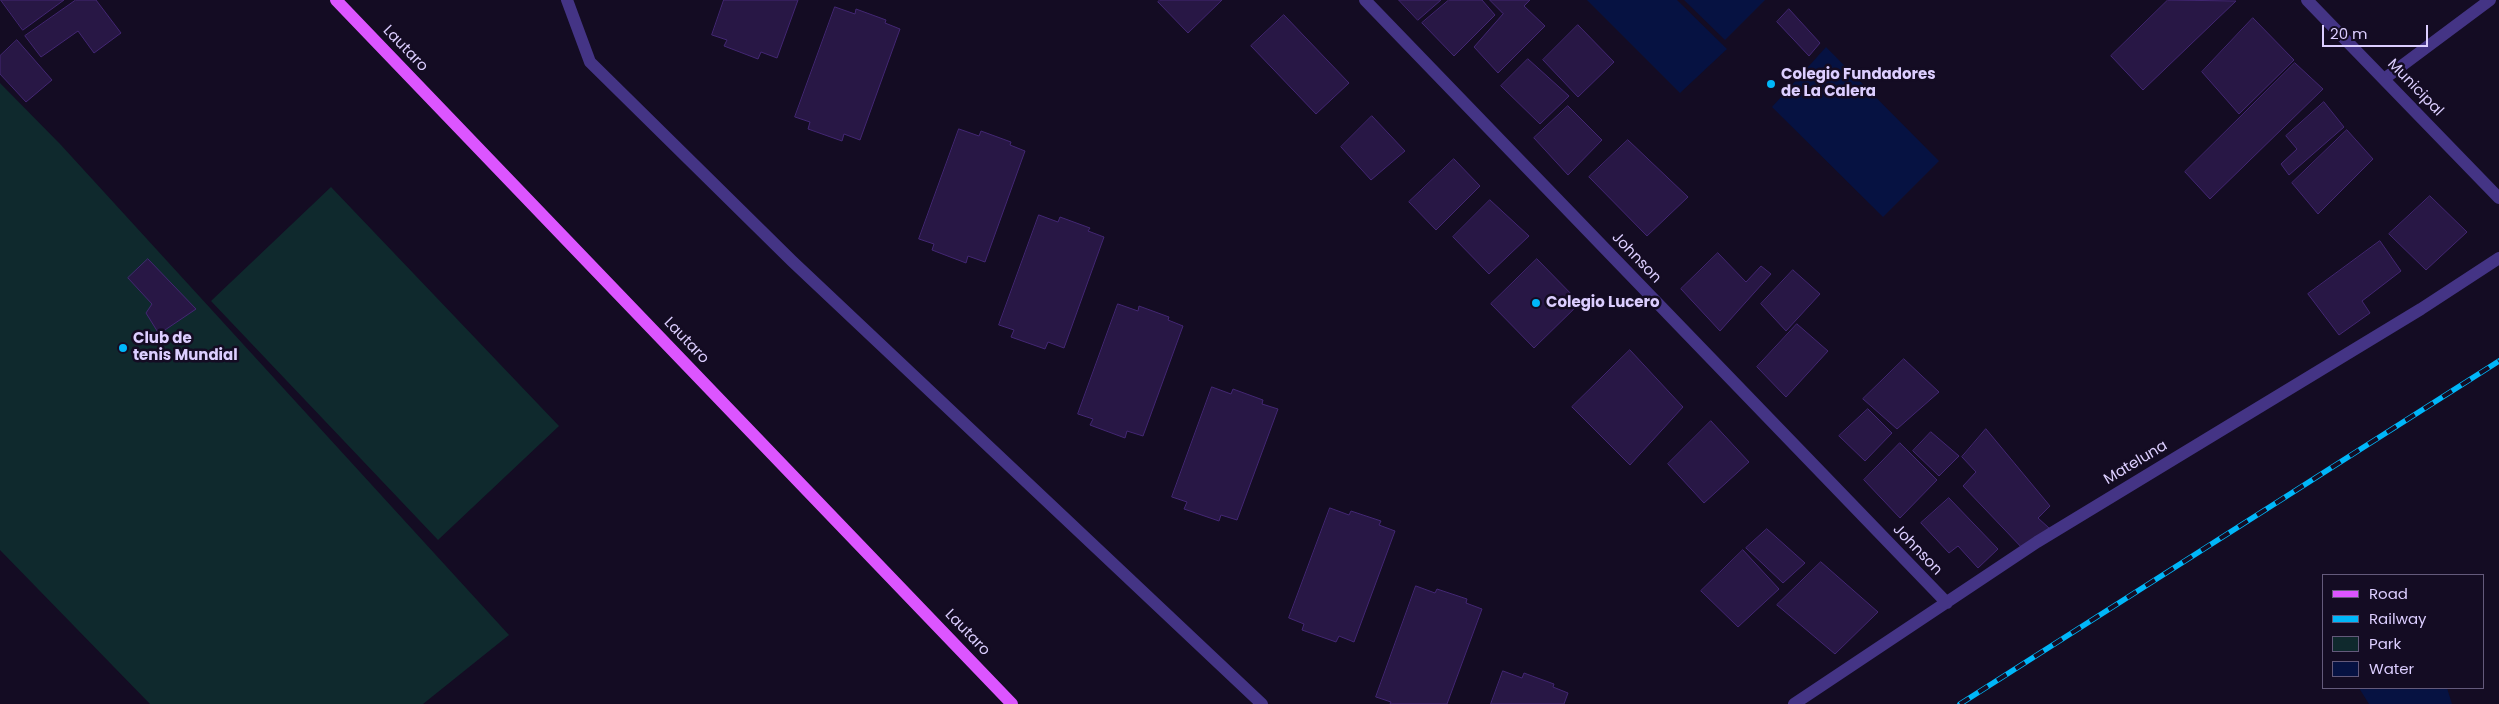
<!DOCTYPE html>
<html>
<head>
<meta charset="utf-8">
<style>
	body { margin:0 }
	#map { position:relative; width:2499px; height:704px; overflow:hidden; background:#140c23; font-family:Poppins,sans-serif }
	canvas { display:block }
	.legend { position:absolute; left:2322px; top:574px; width:162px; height:115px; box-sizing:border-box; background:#140c23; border:1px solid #645a7b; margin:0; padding:6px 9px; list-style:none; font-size:15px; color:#dcceff }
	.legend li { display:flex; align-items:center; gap:10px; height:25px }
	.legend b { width:25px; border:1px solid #645a7b }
	.scale { position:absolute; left:2322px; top:25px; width:106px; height:22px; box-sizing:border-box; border:2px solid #dcceff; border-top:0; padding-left:6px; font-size:15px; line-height:18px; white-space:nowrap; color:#dcceff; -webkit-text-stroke:4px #140c23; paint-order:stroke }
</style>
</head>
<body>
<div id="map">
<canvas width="2499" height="704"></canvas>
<ul class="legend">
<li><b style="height:6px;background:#dc55ff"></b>Road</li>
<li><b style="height:6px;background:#00b7f9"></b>Railway</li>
<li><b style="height:14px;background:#0f292d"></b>Park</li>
<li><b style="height:14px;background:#061242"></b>Water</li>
</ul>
<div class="scale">20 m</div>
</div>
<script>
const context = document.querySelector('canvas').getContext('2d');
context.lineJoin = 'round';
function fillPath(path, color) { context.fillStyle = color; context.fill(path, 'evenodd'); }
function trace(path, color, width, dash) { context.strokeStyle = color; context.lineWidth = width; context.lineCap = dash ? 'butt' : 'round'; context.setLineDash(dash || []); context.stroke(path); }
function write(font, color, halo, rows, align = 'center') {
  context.font = font + ' Poppins,sans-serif'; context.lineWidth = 5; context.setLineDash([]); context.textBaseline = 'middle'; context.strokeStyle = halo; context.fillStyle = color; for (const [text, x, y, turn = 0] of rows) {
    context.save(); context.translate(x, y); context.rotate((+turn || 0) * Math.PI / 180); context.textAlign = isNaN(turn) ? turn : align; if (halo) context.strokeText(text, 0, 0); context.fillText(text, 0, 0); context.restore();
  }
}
fillPath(new Path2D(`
	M0,83L61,145L509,635L423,704H150L0,550Z
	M331,187L559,426L438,540L211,301Z`), '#0f292d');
fillPath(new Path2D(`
	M1587,0H1677L1727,49L1680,93Z
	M1684,0H1765L1725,40Z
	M1826,47L1939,161L1883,217L1772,107Z
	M2359,688H2447L2452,704H2369Z`), '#061242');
const building = new Path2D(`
	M1,0H64L23,30Z
	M76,0H96L121,33L94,53L78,31L41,57L25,36Z
	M724,0H798L777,58L761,52L758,59L724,46L727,40L712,35Z
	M1160,0H1222L1188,33L1158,2Z
	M1399,0H1441L1418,20Z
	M1449,0H1482L1495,15L1454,56L1422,23Z
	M1490,0H1530L1524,6L1545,26L1498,73L1474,47L1503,14Z
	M2168,0L2236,1L2143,90L2111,56Z
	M835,7L855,14L856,9L886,20L885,23L900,29L860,140L844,134L842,141L808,129L810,122L795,117Z
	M1789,9L1820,43L1809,56L1777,22Z
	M1284,15L1349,83L1316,114L1251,46Z
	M2253,18L2294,60L2239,114L2202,72Z
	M1578,25L1614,62L1578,97L1543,60Z
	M17,40L52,80L26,102L0,74V56Z
	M1528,59L1569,96L1540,124L1501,86Z
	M2295,63L2323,89L2210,199L2185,172Z
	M2324,102L2344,127L2289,175L2281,164L2297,149L2286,136Z
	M1568,106L1602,140L1568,175L1534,138Z
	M1372,116L1405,151L1371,180L1341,147Z
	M959,129L979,136L981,131L1011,142L1010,145L1025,151L985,262L968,256L966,263L932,250L934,244L919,239Z
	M2347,130L2373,159L2318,214L2292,183Z
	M1628,140L1688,197L1647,236L1589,177Z
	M1454,159L1480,186L1436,230L1409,202Z
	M2430,196L2467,232L2426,270L2389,234Z
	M1490,200L1529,236L1489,274L1453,237Z
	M1039,215L1058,222L1060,217L1090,228L1088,231L1104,237L1064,348L1048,342L1045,349L1011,337L1014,330L999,325Z
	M2380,241L2401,271L2362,301L2370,313L2339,335L2308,294Z
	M1718,253L1746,282L1761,266L1771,274L1720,331L1681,289Z
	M148,259L196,309L159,334L146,313L152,304L128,278Z
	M1537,259L1580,303L1534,348L1491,304Z
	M1793,270L1820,294L1786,331L1761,304Z
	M1118,304L1138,311L1139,306L1169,317L1168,320L1183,326L1143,436L1127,431L1125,438L1090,425L1093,419L1078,414Z
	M1797,324L1828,351L1786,397L1757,367Z
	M1630,350L1683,407L1630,465L1572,407Z
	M1904,359L1939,392L1897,429L1863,399Z
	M1212,387L1231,394L1233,389L1263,400L1262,404L1278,409L1237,520L1221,515L1219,521L1184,509L1187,502L1172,497Z
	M1868,409L1892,433L1865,461L1839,436Z
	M1711,421L1749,462L1704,503L1668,464Z
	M1986,429L2050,506L2038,518L2049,528L2024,550L1963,486L1976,472L1962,457Z
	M1931,432L1959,456L1939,476L1913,451Z
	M1900,443L1937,480L1900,518L1864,480Z
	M1949,498L1998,549L1978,568L1958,546L1949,553L1921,523Z
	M1330,508L1349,515L1351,511L1381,521L1379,525L1395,531L1354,642L1339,636L1336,642L1302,630L1304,624L1289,618Z
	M1767,529L1805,563L1783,583L1746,548Z
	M1743,550L1779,589L1738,627L1701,591Z
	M1821,562L1878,612L1835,654L1777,605Z
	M1416,586L1435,593L1437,589L1467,599L1466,603L1482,609L1447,704H1390L1391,702L1376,697Z
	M1503,671L1522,678L1524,673L1554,684L1553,687L1568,693L1564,704H1491Z`);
fillPath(building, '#281745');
trace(building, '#432773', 1);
trace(new Path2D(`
	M567,0L590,62L792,261L1262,704
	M2384,79L2490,0`), '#443485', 12);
trace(new Path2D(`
	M1365,0L1947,603
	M2307,0L2499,198
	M1794,704L2037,542L2421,309L2499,258`), '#443485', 12);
trace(new Path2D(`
	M336,0L1012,704`), '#dc55ff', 12);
const rail = new Path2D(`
	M1960,704L2499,361`);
trace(rail, '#00b7f9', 5.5);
trace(rail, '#140c23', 4, [11]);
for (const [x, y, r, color] of [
	[1771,84,5,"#00b7f9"],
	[1536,303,5,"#00b7f9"],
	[123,348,5,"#00b7f9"]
]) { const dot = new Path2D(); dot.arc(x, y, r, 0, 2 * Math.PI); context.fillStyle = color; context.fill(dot); trace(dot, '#140c23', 2); }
write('15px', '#dcceff', '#140c23', [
	["Lautaro",405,49,46],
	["Municipal",2415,88,46],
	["Johnson",1636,258,46],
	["Lautaro",686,341,46],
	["Mateluna",2136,463,-31],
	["Johnson",1917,550,46],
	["Lautaro",967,633,46]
]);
write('bold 15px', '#dcceff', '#140c23', [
	["Colegio Fundadores",1781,75],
	["de La Calera",1781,92],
	["Colegio Lucero",1546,303],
	["Club de",133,339],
	["tenis Mundial",133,356]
], 'left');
</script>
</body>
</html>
